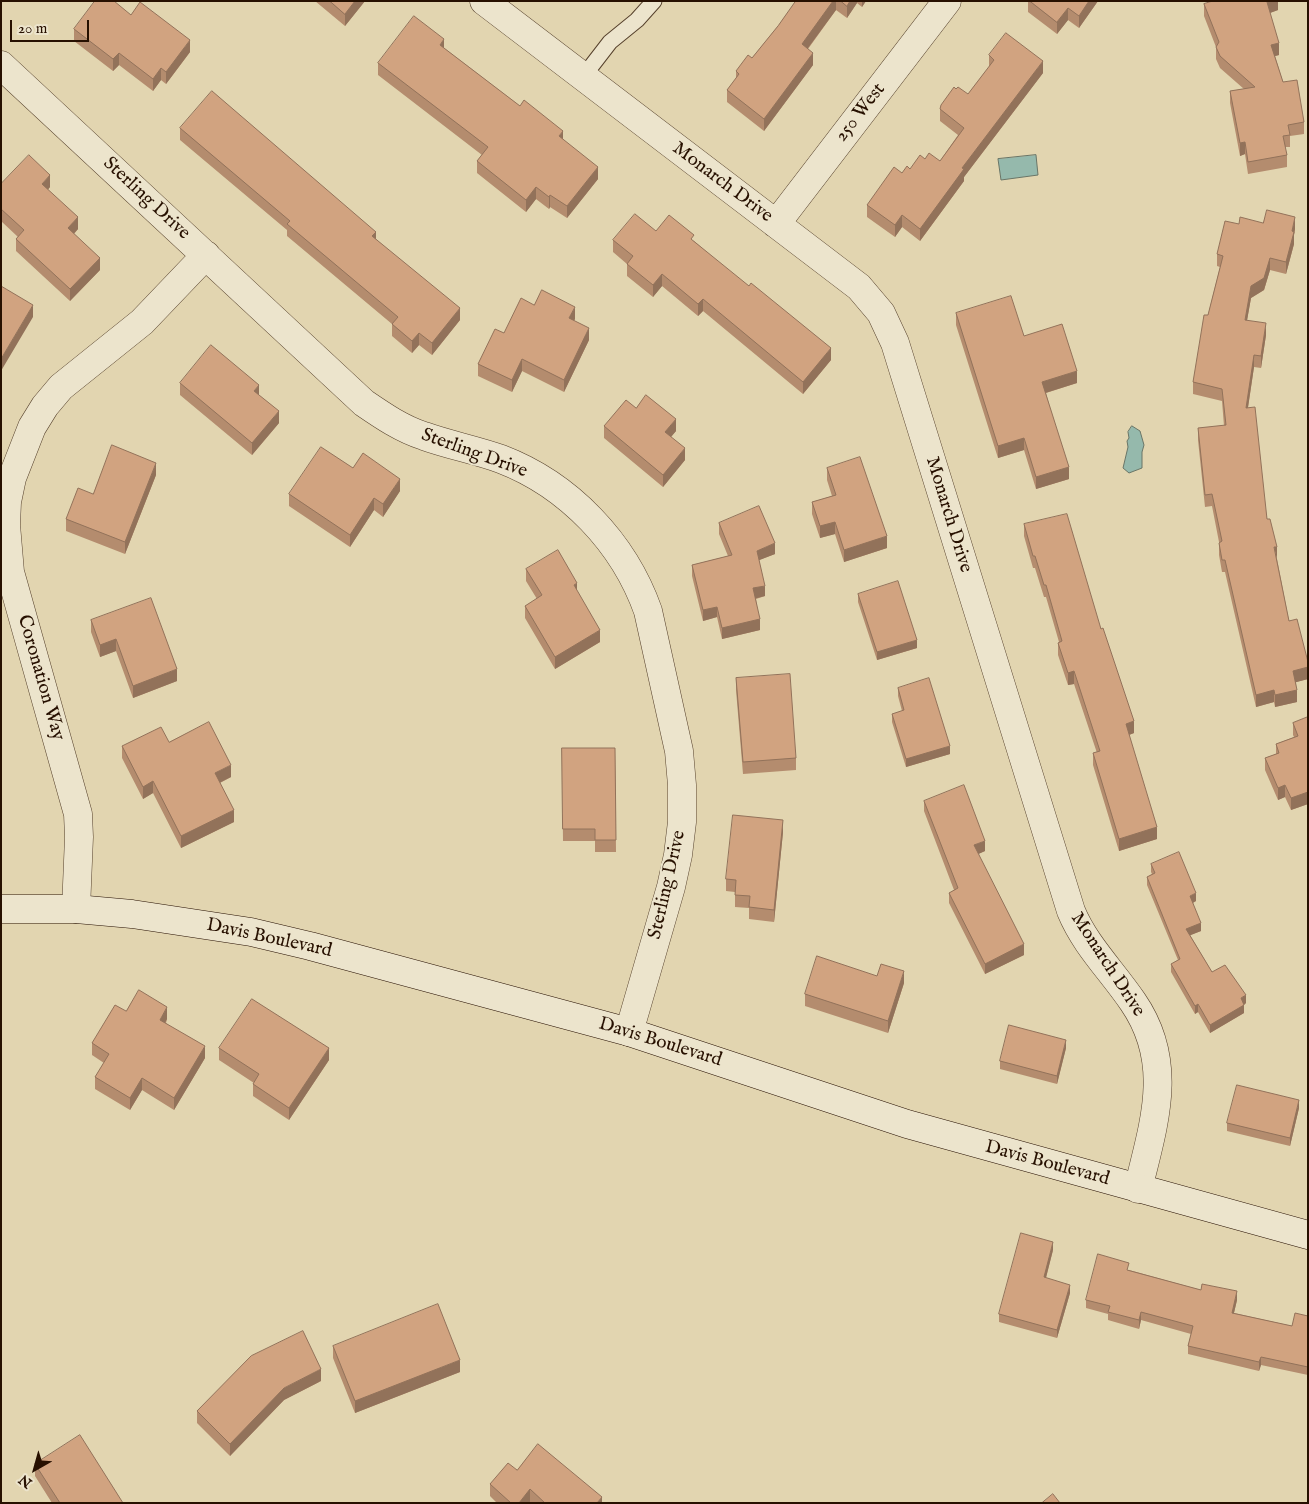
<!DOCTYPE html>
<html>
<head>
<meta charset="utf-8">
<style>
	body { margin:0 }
	#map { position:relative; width:1309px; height:1504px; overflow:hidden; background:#e2d5b0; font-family:"IM FELL English",serif }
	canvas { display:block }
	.frame { position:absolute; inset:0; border:2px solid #271000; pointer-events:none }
	.north { position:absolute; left:10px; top:1444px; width:50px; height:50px; -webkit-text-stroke:4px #ece4cc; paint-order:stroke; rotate:218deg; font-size:14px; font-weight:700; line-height:20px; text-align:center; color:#271000 }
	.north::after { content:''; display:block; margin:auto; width:18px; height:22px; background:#271000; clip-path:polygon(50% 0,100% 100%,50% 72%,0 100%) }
	.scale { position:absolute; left:10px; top:20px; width:79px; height:22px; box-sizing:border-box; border:2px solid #271000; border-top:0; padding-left:6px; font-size:15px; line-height:18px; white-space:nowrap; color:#271000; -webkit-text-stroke:4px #ece4cc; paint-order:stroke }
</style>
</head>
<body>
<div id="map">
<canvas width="1309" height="1504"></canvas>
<div class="frame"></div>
<div class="north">N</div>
<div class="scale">20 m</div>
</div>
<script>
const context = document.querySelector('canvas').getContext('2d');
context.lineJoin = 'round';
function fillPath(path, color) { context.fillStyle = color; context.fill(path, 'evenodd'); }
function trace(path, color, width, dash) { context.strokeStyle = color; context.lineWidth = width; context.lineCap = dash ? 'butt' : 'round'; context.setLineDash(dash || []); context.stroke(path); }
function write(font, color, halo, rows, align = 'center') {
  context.font = font + ' "IM FELL English",serif'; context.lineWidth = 4; context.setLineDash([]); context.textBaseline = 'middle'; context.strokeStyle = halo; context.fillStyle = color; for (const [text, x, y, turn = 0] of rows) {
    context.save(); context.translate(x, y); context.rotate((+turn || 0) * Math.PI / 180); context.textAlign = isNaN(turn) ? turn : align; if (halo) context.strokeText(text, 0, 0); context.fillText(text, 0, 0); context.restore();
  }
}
const water = new Path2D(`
	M1036,155L1038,175L1001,180L998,159Z
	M1132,426L1140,431L1144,445L1142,452V468L1129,473L1123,468L1128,447L1127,441L1129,438L1128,432Z`);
fillPath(water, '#95b9ac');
trace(water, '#697567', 1);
const lane = new Path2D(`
	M583,77L610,42L637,20L654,1`);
const street = new Path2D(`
	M484,1L859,287L881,313L895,343L1071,911C1085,945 1112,971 1133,1002C1175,1063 1154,1123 1138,1189
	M1,65L364,403C383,416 402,429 424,436C449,445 476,450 501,459C569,485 624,543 648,611L679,751L682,785V822L678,855L671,887L629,1032
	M776,224L947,1
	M76,909L79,837L78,814L10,572L6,525L7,502L12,478L32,427L45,406L61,387L142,322L206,255`);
const secondary = new Path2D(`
	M1,909H76L132,914L251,932L310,946L629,1032L907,1124L1308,1235`);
trace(lane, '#56412c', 17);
trace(street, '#56412c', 29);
trace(secondary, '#271000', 29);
trace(lane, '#ece4cc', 15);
trace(street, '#ece4cc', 28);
trace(secondary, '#ece4cc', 28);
fillPath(new Path2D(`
	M315,1H365L345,26Z
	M796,1H866L862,7L857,3L847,18L836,10L808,49L813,65L764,131L727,102V90L736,79V71L752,58L778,26Z
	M1028,1H1098L1079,28L1068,20L1057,34L1028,12Z
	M1278,1V10L1270,13L1279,55L1275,56L1283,82L1304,122V134L1290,136V147H1285L1287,155V167L1248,174L1245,154L1240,156L1230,103V91L1244,89L1220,68L1216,59V47L1204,16V4Z
	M131,15L190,52L166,84L161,80L153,91L119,65L113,71L74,41V29Z
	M444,48L563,139L598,179L567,218L550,207L549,209L536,199L526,212L477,173V161L482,155L378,75V63Z
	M989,55L1043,73L964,177V181L920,241L902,227L895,237L867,217V205L902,173L910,169L925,159L940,161L958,135L940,121V109L968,94L989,67Z
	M180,128L376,239L460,320L432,355L419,345L412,353L392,336V324L287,236V230L180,140Z
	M1,184L50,187L48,190L78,229L74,234L100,270L70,301L16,251V239L18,237L1,221Z
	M1263,223L1295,229L1294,235V244L1286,274L1270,270L1264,290L1251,298L1247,320L1266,335L1261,368L1254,367L1248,408L1267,519L1277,559L1289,621L1308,662V679L1296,682L1297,702L1275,707L1274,702L1256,707L1225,572H1222L1219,555V542L1212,506L1205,507L1198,440V428L1224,426L1222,401L1193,394V382L1208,315L1220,267L1217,266V254L1239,224Z
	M656,231L694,241L831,360L803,394L703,311L698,316L662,286L653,297L627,276V264L613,252V240Z
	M534,305L575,319L574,320L589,340L564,392L522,371L512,392L478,376V364L504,333Z
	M956,313L1024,336L1077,383L1046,393L1069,479L1036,489L1024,450L998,458L956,325Z
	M180,383L259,395L279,423L252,455L180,395Z
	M636,408L676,431L671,437L685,460L663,487L604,438V426Z
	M353,468L400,491L383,517L374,510L350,547L289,506V494Z
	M827,468L887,548L844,562L835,534L820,538L812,514V502L832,496L827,480Z
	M156,475L125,554L66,531V519L93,494Z
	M719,523L775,554L759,560L765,596L756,599L760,630L722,639L717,617L703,621L692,576V565L728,556L719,534Z
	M1024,524L1101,629L1134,733L1129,735L1157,839L1119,851L1093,765V753H1097L1074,684L1068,685L1058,655V643L1059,642L1046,597H1044L1035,568H1033L1024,536Z
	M526,569L600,642L555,669L525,618V606L537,599L526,581Z
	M858,594L917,648L877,660L858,602Z
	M91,620L177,681L133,698L116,651L100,657L91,632Z
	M736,678L796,758V770L743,774L736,690Z
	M898,688L950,754L906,767L892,722V714L902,711L898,696Z
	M1308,717V804L1291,810L1285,797L1278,800L1265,770V758L1276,754V744L1294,737L1293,735V723Z
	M169,742L231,777L220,783L234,822L181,848L153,793L143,799L122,758V746Z
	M562,748H615L616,852H595V841H563Z
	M924,801L985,851L978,854L1024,955L985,974L949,903V893L954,890L924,811Z
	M783,832L774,922L749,919V908L735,907V892L726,891V879Z
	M1151,864L1196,901L1193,903L1201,931L1190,935L1212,972L1246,1003L1244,1005V1013L1210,1033L1198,1012L1195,1014L1171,972V964L1178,960L1147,885V877L1152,874L1151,872Z
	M877,976L904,983L888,1033L805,1006V994Z
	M126,1011L167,1019L166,1023L205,1058L174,1110L142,1090L130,1110L95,1089V1077L104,1063L92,1055V1043Z
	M219,1048L329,1060L289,1120L253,1096V1084L254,1083L219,1060Z
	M1066,1048L1057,1084L1000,1069V1061Z
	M1299,1108L1290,1146L1227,1131V1123Z
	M1053,1250L1046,1278L1070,1293L1057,1338L999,1322V1314Z
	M1129,1270L1237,1300L1234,1313L1292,1326L1308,1316V1375L1261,1365L1259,1371L1188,1354V1346L1191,1334L1141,1320L1139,1329L1108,1320V1314L1086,1308V1300Z
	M333,1346L460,1372L355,1413L333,1358Z
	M321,1381L284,1400L230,1456L197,1423V1411Z
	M35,1464L123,1503H52L35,1476Z
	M517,1470L602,1503H531L530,1502L529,1503H497L490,1496V1484Z`), '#b48c6e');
fillPath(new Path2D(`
	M355,1H365L345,26V14Z
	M833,1H836V10L802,56V44Z
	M850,1H857V3L847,18V6Z
	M862,1H866L862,7Z
	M1089,1H1098L1079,28V16Z
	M1278,1V10L1267,14V2Z
	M1068,8V20L1057,34V22Z
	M444,39V51L440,45Z
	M190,40V52L166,84V72Z
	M1279,43V55L1271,57V45Z
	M119,53V65L113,71V59Z
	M813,53V65L764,131V119Z
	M1043,61V73L964,177V181L920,241V229L962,168Z
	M161,68V80L153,91V79Z
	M563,131V143L559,136Z
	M1245,142V154L1240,156V143Z
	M598,167V179L567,218V206Z
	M50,175V187L42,196V184Z
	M536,187V199L526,212V200Z
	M550,195V207L549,209V197Z
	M902,215V227L895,237V225Z
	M78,217V229L68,240V228Z
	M1295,217V229L1294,235V244L1286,274V262L1292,231Z
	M376,232V244L372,236Z
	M100,258V270L70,301V289Z
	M1270,258V270L1264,290L1251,298L1245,332V320L1251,286Z
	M662,274V286L653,297V285Z
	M703,299V311L698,316V304Z
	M33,305V317L1,371V359Z
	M575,307V319L569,330V318Z
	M460,308V320L432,355V343Z
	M1266,323V335L1261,368V356Z
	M589,328V340L564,392V380Z
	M419,333V345L412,353V341Z
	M831,348V360L803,394V382Z
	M1254,355V367L1246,420V408Z
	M522,359V371L512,392V380Z
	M1077,371V383L1042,394V382Z
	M259,385V397L254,391Z
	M279,411V423L252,455V443Z
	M676,419V431L665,444V432Z
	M1024,438V450L998,458V446Z
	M685,448V460L663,487V475Z
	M156,463V475L125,554V542Z
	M1069,467V479L1036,489V477Z
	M400,479V491L383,517V504Z
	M374,498V510L350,547V535Z
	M835,522V534L820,538V526Z
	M887,536V548L844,562V550Z
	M775,543V554L757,561V551Z
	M1274,547H1277V559Z
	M577,583V595L574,585Z
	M765,586V596L753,599V588Z
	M717,607V617L703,621V610Z
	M760,619V630L722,639V628Z
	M600,630V642L555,669V657Z
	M116,639V651L100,657V645Z
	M917,640V648L877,660V652Z
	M1308,667V679L1293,683V671Z
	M177,669V681L133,698V686Z
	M1074,671V684L1068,685V673Z
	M1274,690V702L1256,707V695Z
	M1297,690V702L1275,707V695Z
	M1134,721V733L1126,736V724Z
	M950,746V754L906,767V759Z
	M231,765V777L215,785V773Z
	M153,781V793L143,799V787Z
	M1285,785V797L1278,800V788Z
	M1308,792V804L1291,810V798Z
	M234,810V822L181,848V836Z
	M783,820V832L774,922V910Z
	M1157,827V839L1119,851V839Z
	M985,841V851L974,856V845Z
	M1196,893V901L1190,904V896Z
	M1201,923V931L1186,937V929Z
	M1024,944V955L985,974V964Z
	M904,971V983L888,1033V1021Z
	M1246,995V1003L1241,1007V998Z
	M1198,1004V1012L1195,1014V1006Z
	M1244,1005V1013L1210,1033V1025Z
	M167,1007V1019L160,1032V1020Z
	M1066,1040V1048L1057,1084V1076Z
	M205,1046V1058L174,1110V1098Z
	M329,1048V1060L289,1120V1108Z
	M142,1078V1090L130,1110V1098Z
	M1299,1100V1108L1290,1146V1138Z
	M1053,1242V1250L1044,1285V1277Z
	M1070,1285V1293L1057,1338V1330Z
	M1237,1291V1300L1232,1321V1313Z
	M1141,1312V1320L1139,1329V1320Z
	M1261,1357V1365L1259,1371V1362Z
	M460,1360V1372L355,1413V1401Z
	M321,1369V1381L284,1400L230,1456V1444L284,1388Z
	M530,1489V1502L529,1503H519Z
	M602,1497V1503H597Z`), '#92725a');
const building = new Path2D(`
	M95,1H114L131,15L140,2L190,40L166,72L161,68L153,79L119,53L113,59L74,29Z
	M330,1H355L345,14Z
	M796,1H833L802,44L813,53L764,119L727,90L739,74L736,71L748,55L752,58L778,26Z
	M841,1H850L847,6Z
	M1030,1H1089L1079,16L1068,8L1057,22Z
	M1213,1H1268L1267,2L1279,43L1271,45L1283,82L1297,80L1304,122L1288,125L1290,135L1283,136L1287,155L1248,162L1245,142L1240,143L1230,91L1255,87L1220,56L1216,47L1219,42L1204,4Z
	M414,16L444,39L440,45L520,106L524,100L563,131L559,136L598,167L567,206L550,195L549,197L536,187L526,200L477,161L488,147L378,63Z
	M1006,33L1043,61L962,168L964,169L920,229L902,215L895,225L867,205L894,167L902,173L907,166L910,169L920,155L925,159L929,153L940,161L964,128L940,109L941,105L954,87L956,89L958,87L968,94L994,60L989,55Z
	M212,91L376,232L372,236L460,308L432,343L419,333L412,341L392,324L398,317L287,224L290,221L180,128Z
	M29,155L50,175L42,184L78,217L68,228L100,258L70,289L16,239L24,230L1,209V184Z
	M1267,210L1295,217L1292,231L1294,232L1286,262L1270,258L1264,278L1251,286L1245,320L1266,323L1261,356L1254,355L1246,408L1255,407L1267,519H1270L1277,547H1274L1289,621L1297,619L1308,662V667L1293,671L1297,690L1275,695L1274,690L1256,695L1225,560H1222L1219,543L1222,541L1212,494L1205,495L1198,428L1226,425L1222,389L1193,382L1204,315H1208L1223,256L1217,254L1225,221L1239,224L1240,217L1263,223Z
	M635,214L656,231L669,215L694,235L691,239L749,286L751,283L831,348L803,382L703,299L698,304L662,274L653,285L627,264L633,256L613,240Z
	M1,286L33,305L1,359Z
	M542,290L575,307L569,318L589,328L564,380L522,359L512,380L478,364L495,329L504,333L521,298L534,305Z
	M1011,296L1024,336L1062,324L1077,371L1042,382L1069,467L1036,477L1024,438L998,446L956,313Z
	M211,345L259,385L254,391L279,411L252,443L180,383Z
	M646,395L676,419L665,432L685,448L663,475L604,426L626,400L636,408Z
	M112,445L156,463L125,542L66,519L78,488L93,494Z
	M321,447L353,468L363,453L400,479L383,504L374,498L350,535L289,494Z
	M860,457L887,536L844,550L835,522L820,526L812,502L836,495L827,468Z
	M759,506L775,543L757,551L765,586L753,588L760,619L722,628L717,607L703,610L692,565L732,555L719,523Z
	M1067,514L1101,629L1103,628L1134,721L1126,724L1157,827L1119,839L1093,753L1100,751L1074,671L1068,673L1058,643L1062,641L1046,585H1044L1035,556H1033L1024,524Z
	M558,550L577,583L574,585L600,630L555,657L525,606L542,595L526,569Z
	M898,581L917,640L877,652L858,594Z
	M151,598L177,669L133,686L116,639L100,645L91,620Z
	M790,674L796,758L743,762L736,678Z
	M929,678L950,746L906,759L892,714L904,710L898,688Z
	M1308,717V792L1291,798L1285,785L1278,788L1265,758L1279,753L1276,744L1298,736L1293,723Z
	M209,722L231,765L215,773L234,810L181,836L153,781L143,787L122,746L161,727L169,742Z
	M562,748H615L616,840H595V829H563Z
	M964,785L985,841L974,845L1024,944L985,964L949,893L958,888L924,801Z
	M733,815L783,820L774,910L749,907L750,896L735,895L736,880L726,879Z
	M1179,852L1196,893L1190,896L1201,923L1186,929L1212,972L1225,965L1246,995L1241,998L1244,1005L1210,1025L1198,1004L1195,1006L1171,964L1180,959L1147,877L1155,873L1151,864Z
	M817,956L877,976L881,964L904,971L888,1021L805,994Z
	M139,990L167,1007L160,1020L205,1046L174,1098L142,1078L130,1098L95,1077L109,1054L92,1043L115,1005L126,1011Z
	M252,999L329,1048L289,1108L253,1084L259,1074L219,1048Z
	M1009,1025L1066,1040L1057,1076L1000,1061Z
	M1237,1085L1299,1100L1290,1138L1227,1123Z
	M1021,1233L1053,1242L1044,1277L1070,1285L1057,1330L999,1314Z
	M1098,1254L1129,1263L1127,1270L1201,1290L1202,1284L1237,1291L1232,1313L1292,1326L1295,1313L1308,1316V1367L1261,1357L1259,1362L1188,1346L1193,1326L1141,1312L1139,1320L1108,1312L1110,1306L1086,1300Z
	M438,1304L460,1360L355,1401L333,1346Z
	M303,1331L321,1369L284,1388L230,1444L197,1411L251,1356Z
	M80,1435L123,1503H60L35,1464Z
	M538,1444L602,1497L597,1503H545L530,1489L519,1503H511L490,1484L508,1463L517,1470Z
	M1053,1494L1060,1503H1042Z`);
fillPath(building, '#d1a380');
trace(building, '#92725a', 1);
write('19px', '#271000', '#ece4cc', [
	["250 West",861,113,-52],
	["Monarch Drive",722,183,37],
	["Sterling Drive",146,199,43],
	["Sterling Drive",474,454,20],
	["Monarch Drive",948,515,73],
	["Coronation Way",40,678,74],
	["Sterling Drive",668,885,-77],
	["Davis Boulevard",269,939,12],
	["Monarch Drive",1107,965,57],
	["Davis Boulevard",660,1043,17],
	["Davis Boulevard",1047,1164,15]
]);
</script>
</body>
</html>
